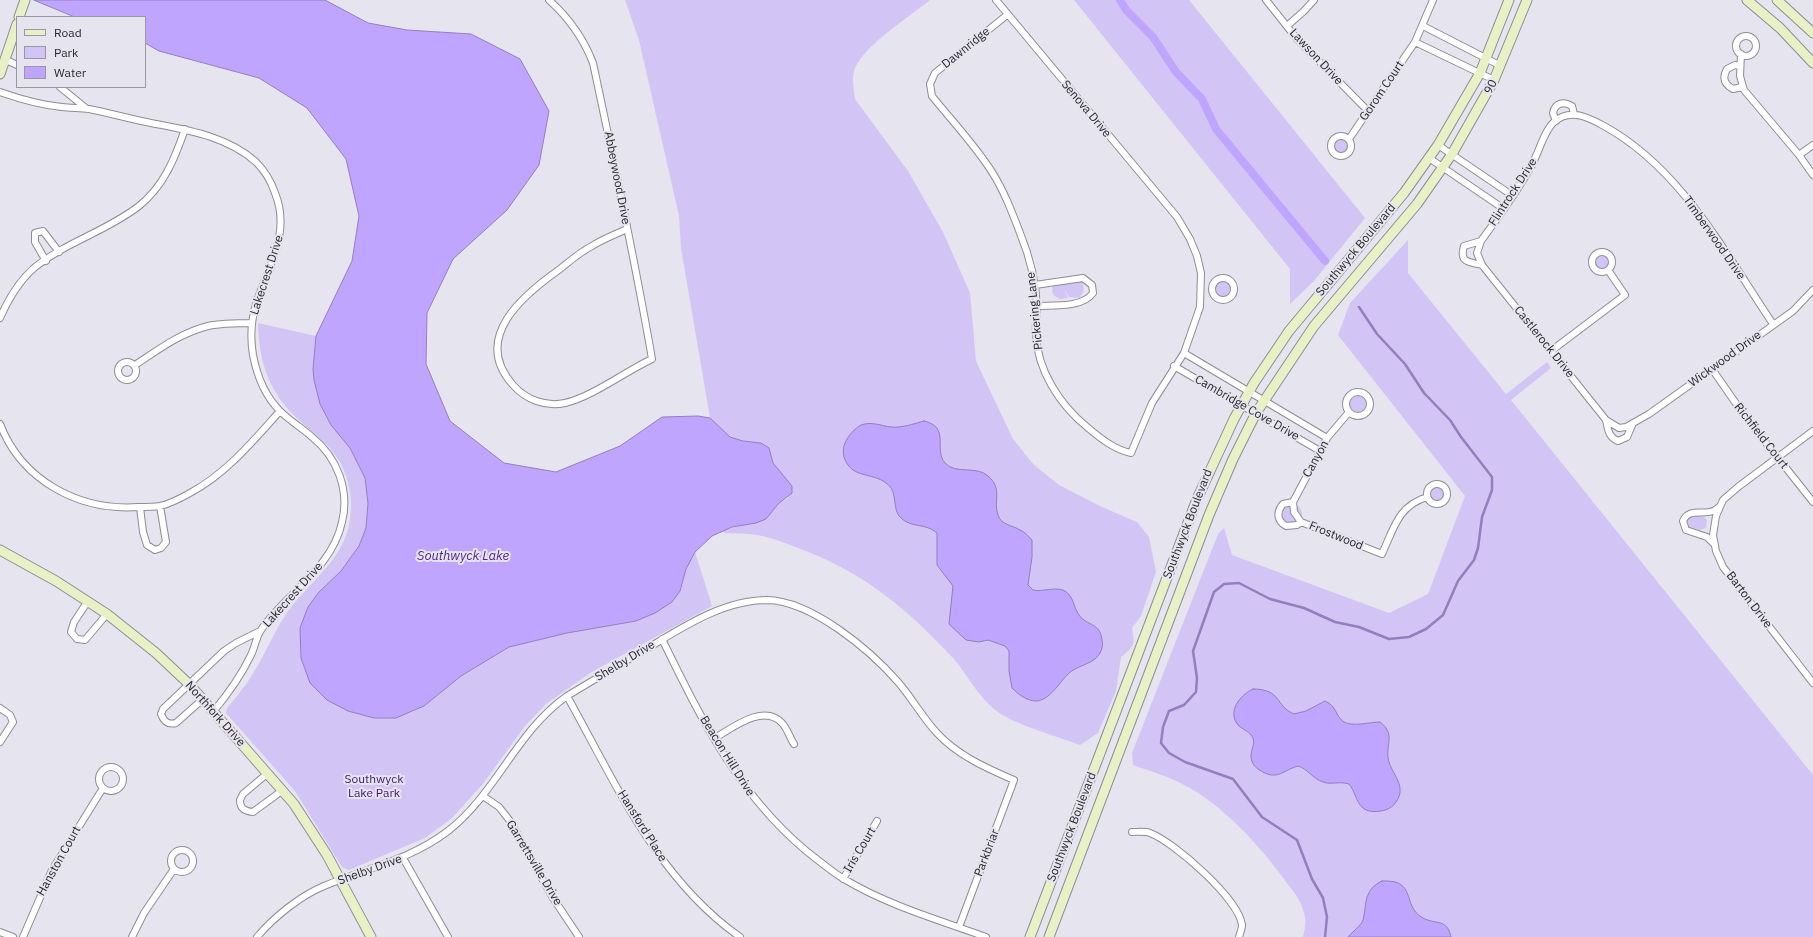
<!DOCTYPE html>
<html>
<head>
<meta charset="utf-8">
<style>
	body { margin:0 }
	#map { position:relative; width:1813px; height:937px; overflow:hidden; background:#e6e4ef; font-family:"IBM Plex Sans",sans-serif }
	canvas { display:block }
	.legend { position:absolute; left:16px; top:16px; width:130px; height:72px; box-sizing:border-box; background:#e6e4ef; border:1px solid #9a98a1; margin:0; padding:5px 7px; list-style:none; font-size:12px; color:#28272b }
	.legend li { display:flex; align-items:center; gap:8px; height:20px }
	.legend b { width:20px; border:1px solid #9a98a1 }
</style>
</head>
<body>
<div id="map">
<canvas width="1813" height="937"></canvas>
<ul class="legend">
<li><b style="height:5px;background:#e8f1c6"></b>Road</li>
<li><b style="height:11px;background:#d2c5f5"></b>Park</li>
<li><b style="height:11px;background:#bfa5fd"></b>Water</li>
</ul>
</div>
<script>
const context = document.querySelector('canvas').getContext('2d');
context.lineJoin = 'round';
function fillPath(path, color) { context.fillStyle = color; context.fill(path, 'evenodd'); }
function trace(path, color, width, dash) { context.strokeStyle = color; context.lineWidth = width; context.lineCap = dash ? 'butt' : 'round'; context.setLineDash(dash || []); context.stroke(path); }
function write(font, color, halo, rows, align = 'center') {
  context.font = font + ' "IBM Plex Sans",sans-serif'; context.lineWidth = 4; context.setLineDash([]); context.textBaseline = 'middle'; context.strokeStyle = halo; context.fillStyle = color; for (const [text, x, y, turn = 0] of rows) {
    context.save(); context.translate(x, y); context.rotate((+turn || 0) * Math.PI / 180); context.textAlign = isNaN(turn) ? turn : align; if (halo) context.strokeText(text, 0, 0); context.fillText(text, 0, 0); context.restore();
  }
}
fillPath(new Path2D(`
	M625,0H930C909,17 865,45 855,68C851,78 854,89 855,99L908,171L943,232L970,293L976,361L1013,439L1034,465L1059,485L1102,507L1137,522L1149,537L1156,572L1141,616L1132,628C1135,645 1135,646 1121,657L1116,691L1098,733L1080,745C1057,736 1022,727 1001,714C979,700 969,676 952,657C907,609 868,576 806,551C790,545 774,538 757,535C747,533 735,534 724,533L723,530L766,519L778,504L788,498L792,486L773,463L768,448C757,441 744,443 732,437C724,434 716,424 710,418L681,248L679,216L639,40Z
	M1074,0H1189L1365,218L1314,281L1290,304V269Z
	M1332 143a10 10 0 1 1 20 0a10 10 0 1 1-20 0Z
	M1408,240V273L1506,394L1547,362L1551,368L1511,400L1813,775V937H1303C1305,928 1307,919 1303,910C1300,898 1291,889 1284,879C1259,845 1222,804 1184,785C1168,776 1150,771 1133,765L1132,753L1218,534L1224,528L1232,555L1389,613L1428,594L1465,496L1338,335L1350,303Z
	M1590 261a10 10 0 1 1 20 0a10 10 0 1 1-20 0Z
	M1213 289a10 10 0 1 1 20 0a10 10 0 1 1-20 0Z
	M1079,280L1083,284L1084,291L1079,298L1069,297L1064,289L1068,298L1060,299C1052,296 1050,290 1054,283L1066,281L1065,285L1066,282Z
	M258,323L316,336L313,370L331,425L350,448L365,478L368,503L366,528L359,546L341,571L319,592L410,713L424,706L460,676L509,647L567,633L636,621L672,602L680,591L686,569L695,552L712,606L590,673L546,704L525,726L482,785L452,818L425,838L349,870L342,867L295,791L226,713L227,708C243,690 256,671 266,650C273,638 277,627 285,616C313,575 353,557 351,501C350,486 345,468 336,456C326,442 311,431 299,420C269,393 259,363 258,323Z
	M1348 403a10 10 0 1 1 20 0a10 10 0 1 1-20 0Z
	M1428 492a10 10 0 1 1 20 0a10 10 0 1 1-20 0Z
	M1282 514a10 10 0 1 1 20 0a10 10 0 1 1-20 0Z
	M1692,516L1704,517L1707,520L1706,528L1700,530L1689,527L1687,521Z`), '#d2c5f5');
const water = new Path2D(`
	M34,0H325L368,23L407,30L471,34L520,59L549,111L539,165L507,210L453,259L427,313L426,364L450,421L504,463L556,472L620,446L662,417L698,416L710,418L730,437L743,441L761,443L769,448L773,463L792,486V493L778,504L766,519L756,523L732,527L712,536L695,552L686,569L680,591L672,602L655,613L636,621L567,633L509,647L461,676L424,706L396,718H374L348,711L327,700L310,683L301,658L300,628L308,607L319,592L341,571L359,546L366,528L368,503L365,478L350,448L331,425L320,404L314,380L313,369L316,336L352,261L359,216L346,159L307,108L259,78L159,51L145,43V17H75Z
	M924,421C951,427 933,449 945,463C956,475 976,465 988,476C1003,489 993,500 998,515C1001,525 1012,525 1020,530C1025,532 1028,536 1032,540V557L1028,585L1033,590C1042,592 1054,587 1063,590C1074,595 1073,607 1079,615C1088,627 1100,622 1102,640C1104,647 1100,655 1095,659C1087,665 1075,667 1068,674C1060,682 1049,701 1036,701C1027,701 1018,694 1012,688L1009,671V651L1005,646L988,640L979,642L966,640L949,624L953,586L937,565V533C926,523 911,528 901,518C891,509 899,491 886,483C872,472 851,479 844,457C843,453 843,447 845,443C848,436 855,428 861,425C872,421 881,426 891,427C902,428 913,424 924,421Z
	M1253,689C1282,689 1275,706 1294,714L1306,711L1325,701C1337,706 1335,716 1344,722C1352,727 1371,722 1380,722C1397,735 1384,746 1389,762C1393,775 1407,787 1396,802C1393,807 1387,810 1381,811C1375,812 1368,812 1363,808C1356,802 1355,791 1349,784C1339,781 1331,785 1323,782C1313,779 1308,769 1298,766C1281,771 1277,782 1258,769C1254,766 1251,762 1251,756C1251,750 1255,744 1253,738C1250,732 1244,730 1239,726C1226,712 1240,695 1253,689Z
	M1382,881C1418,879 1401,906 1423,918C1436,925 1447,918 1451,937H1348C1352,932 1361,926 1363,920C1367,904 1363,890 1382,881Z`);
fillPath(water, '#bfa5fd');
trace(water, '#927fbe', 1);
trace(new Path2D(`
	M1325,937L1327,917L1323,898L1312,879L1297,840L1262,817L1233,779L1185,762L1169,753L1161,743L1163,727L1169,711L1184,705L1196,692L1197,678L1193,651L1214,592L1224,584L1239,583L1270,599L1304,608L1335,622L1359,627L1389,639L1409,637L1426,629L1443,615L1458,581L1474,560L1478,548L1482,517L1492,490V477L1461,437L1450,420L1424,393L1405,364L1377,334L1359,307`), '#927fbe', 2.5);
trace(new Path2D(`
	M1120,0L1126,10L1153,37L1176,72L1202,99L1216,129L1325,261`), '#bfa5fd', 8);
const street = new Path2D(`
	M549,0C569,18 583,37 593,63C614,162 635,260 652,359C626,371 592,397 565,403C546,407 526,400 513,385C471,338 523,295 560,269C570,261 580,252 592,246C603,239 616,234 627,229
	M996,0L1177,217L1190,239L1197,256L1201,273L1200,307L1184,353L1152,403L1131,453C1115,450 1100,438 1087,427C1060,405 1037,370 1036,334C1035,325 1037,316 1037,307C1036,282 1029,255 1020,233C1012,212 1004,191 992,172C975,145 952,121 932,96L930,84L935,73L1007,15
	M1266,0L1297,39L1368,111
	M1287,26L1304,11L1314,0
	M1423,26L1501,66
	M1736 46a10 10 0 1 1 20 0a10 10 0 1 1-20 0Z
	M1415,42L1494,80
	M1741,54L1740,76L1744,90L1799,155L1813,175
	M6,60L17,65
	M1740,66L1735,65L1727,69C1722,78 1724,84 1733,89L1742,87
	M60,87L87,109
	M0,92C20,99 41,105 62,107C71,108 80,108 89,109C110,113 130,119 151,123C187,130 227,136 256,162C265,171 271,181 275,193C291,232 269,265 257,301C251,319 250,337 253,355C257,376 265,396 280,411C290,421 302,428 312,437C337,457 350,490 342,522C332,569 286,593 261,630C256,637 255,647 251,655C241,676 228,694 213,712
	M1556,121L1553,113C1555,103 1563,101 1572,106L1574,114
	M1331 146a10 10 0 1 1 20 0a10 10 0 1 1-20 0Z
	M1349,139L1415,42L1433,0
	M1438,145L1513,196
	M1799,155L1813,145
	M1429,158L1504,209
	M1481,241L1464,246C1459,263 1469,262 1482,265
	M1592 262a10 10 0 1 1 20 0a10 10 0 1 1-20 0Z
	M46,261L35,242V233L43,231L59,252
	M1212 289a11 11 0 1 1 22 0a11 11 0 1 1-22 0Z
	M1035,285L1083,278L1092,285L1093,293C1082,308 1054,305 1037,306
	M0,318C8,300 19,281 34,268C66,242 107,231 139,206C164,186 175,158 185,129
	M1773,324C1725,253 1681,168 1604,126C1588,117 1570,108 1554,122C1543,132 1538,156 1530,168C1516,194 1498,217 1481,241L1477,253L1482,265L1606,420L1619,428L1626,427L1649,414L1712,369L1793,311L1813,290
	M1551,351L1625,295L1608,270
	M1184,353L1327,438
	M118 371a9 9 0 1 1 18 0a9 9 0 1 1-18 0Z
	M135,365C158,350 180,333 208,326C222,323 237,323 252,323
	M1174,366L1320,451
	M1712,369L1744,415L1813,502
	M1346 404a12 12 0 1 1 24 0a12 12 0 1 1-24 0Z
	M1349,412L1327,438L1293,502L1294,512L1301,522L1382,554C1394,528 1398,506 1427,497
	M1606,420C1608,429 1608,437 1618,441L1627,437L1633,423
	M0,424C22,481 79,511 138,507C145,507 153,507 160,506C170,504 181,498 190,493C227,473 253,441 280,411
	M1813,431L1738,487L1723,500L1716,516L1713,535L1716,551L1723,567L1813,683
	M1427 494a10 10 0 1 1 20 0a10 10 0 1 1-20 0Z
	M1293,502L1283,504C1276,512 1277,521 1286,526L1297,525L1301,522
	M140,507L143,532L147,545L155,550L161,548L166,542L160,506
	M1714,544L1707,537L1686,530L1683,521C1690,505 1707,519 1719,507
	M88,601L74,622L71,632L77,639L85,640L107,614
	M662,639C703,723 743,804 819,861C827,867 835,874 844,879C887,905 939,920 986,937
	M567,696C615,782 657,879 740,937
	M203,699L176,723C168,725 164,722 161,714L163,709L224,651L236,643L260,631
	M0,708L10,715L13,722L0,742
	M715,738C732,728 764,703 782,723C787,728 790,738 794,744
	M99 779a12 12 0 1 1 24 0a12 12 0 1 1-24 0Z
	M268,773L243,794L240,800C240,809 245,811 253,812L283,790
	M483,796L499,807L510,821L553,898L579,937
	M1132,832C1138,832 1145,831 1150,833C1174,842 1239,899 1242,925C1242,928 1240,934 1239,937
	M171 861a11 11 0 1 1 22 0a11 11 0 1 1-22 0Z
	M403,858L448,937
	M843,879L877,821
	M0,932L13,937
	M23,937L52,870L103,788
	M132,937L144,913L174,869
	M257,937C274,917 300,896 324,886C367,868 410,860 448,831C496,794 516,732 567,696C592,681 617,666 643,651C680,629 722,600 767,600C812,601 870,650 898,682C912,698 922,717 937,733C957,755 986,768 1014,780L959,927`);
const secondary = new Path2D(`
	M1747,0L1780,28L1813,63
	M1777,0L1813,33
	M19,17L25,0
	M0,74L17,24
	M0,550L56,581L107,614L156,653L190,685L294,804L327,855L371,937
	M1030,937L1197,499L1234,419L1254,383L1289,331L1404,193L1438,145L1480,73L1509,0
	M1049,937L1209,515L1233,459L1256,413L1314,326L1417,204L1452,154L1494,80L1527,0`);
trace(street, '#8e8c96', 8);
trace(secondary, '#8e8c96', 11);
trace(street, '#fff', 6);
trace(secondary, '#e8f1c6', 9);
write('12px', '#28272b', '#e6e4ef', [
	["Dawnridge",966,48,-39],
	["Lawson Drive",1316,57,47],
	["90",1491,87,-63],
	["Gorom Court",1382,91,-56],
	["Senova Drive",1086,109,50],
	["Abbeywood Drive",617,178,79],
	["Flintrock Drive",1513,192,-57],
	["Timberwood Drive",1714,238,55],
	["Southwyck Boulevard",1356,250,-50],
	["Lakecrest Drive",267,275,-72],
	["Pickering Lane",1035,311,-96],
	["Castlerock Drive",1544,342,51],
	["Wickwood Drive",1725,359,-36],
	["Cambridge Cove Drive",1247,408,30],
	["Richfield Court",1761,436,52],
	["Canyon",1316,459,-61],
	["Southwyck Boulevard",1188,524,-69],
	["Frostwood",1336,536,22],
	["Lakecrest Drive",293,595,-48],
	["Barton Drive",1749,600,53],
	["Shelby Drive",625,661,-31],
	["Northfork Drive",215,714,48],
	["Beacon Hill Drive",727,756,58],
	["Hansford Place",642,826,58],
	["Southwyck Boulevard",1072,827,-69],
	["Iris Court",860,850,-59],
	["Parkbriar",987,853,-69],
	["Hanston Court",59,861,-61],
	["Garrettsville Drive",534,863,59],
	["Shelby Drive",370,870,-20]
]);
write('12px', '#411479', '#e6e4ef', [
	["Southwyck",374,780],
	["Lake Park",374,794]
]);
write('italic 13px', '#50278b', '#e6e4ef', [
	["Southwyck Lake",463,556]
]);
</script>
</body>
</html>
